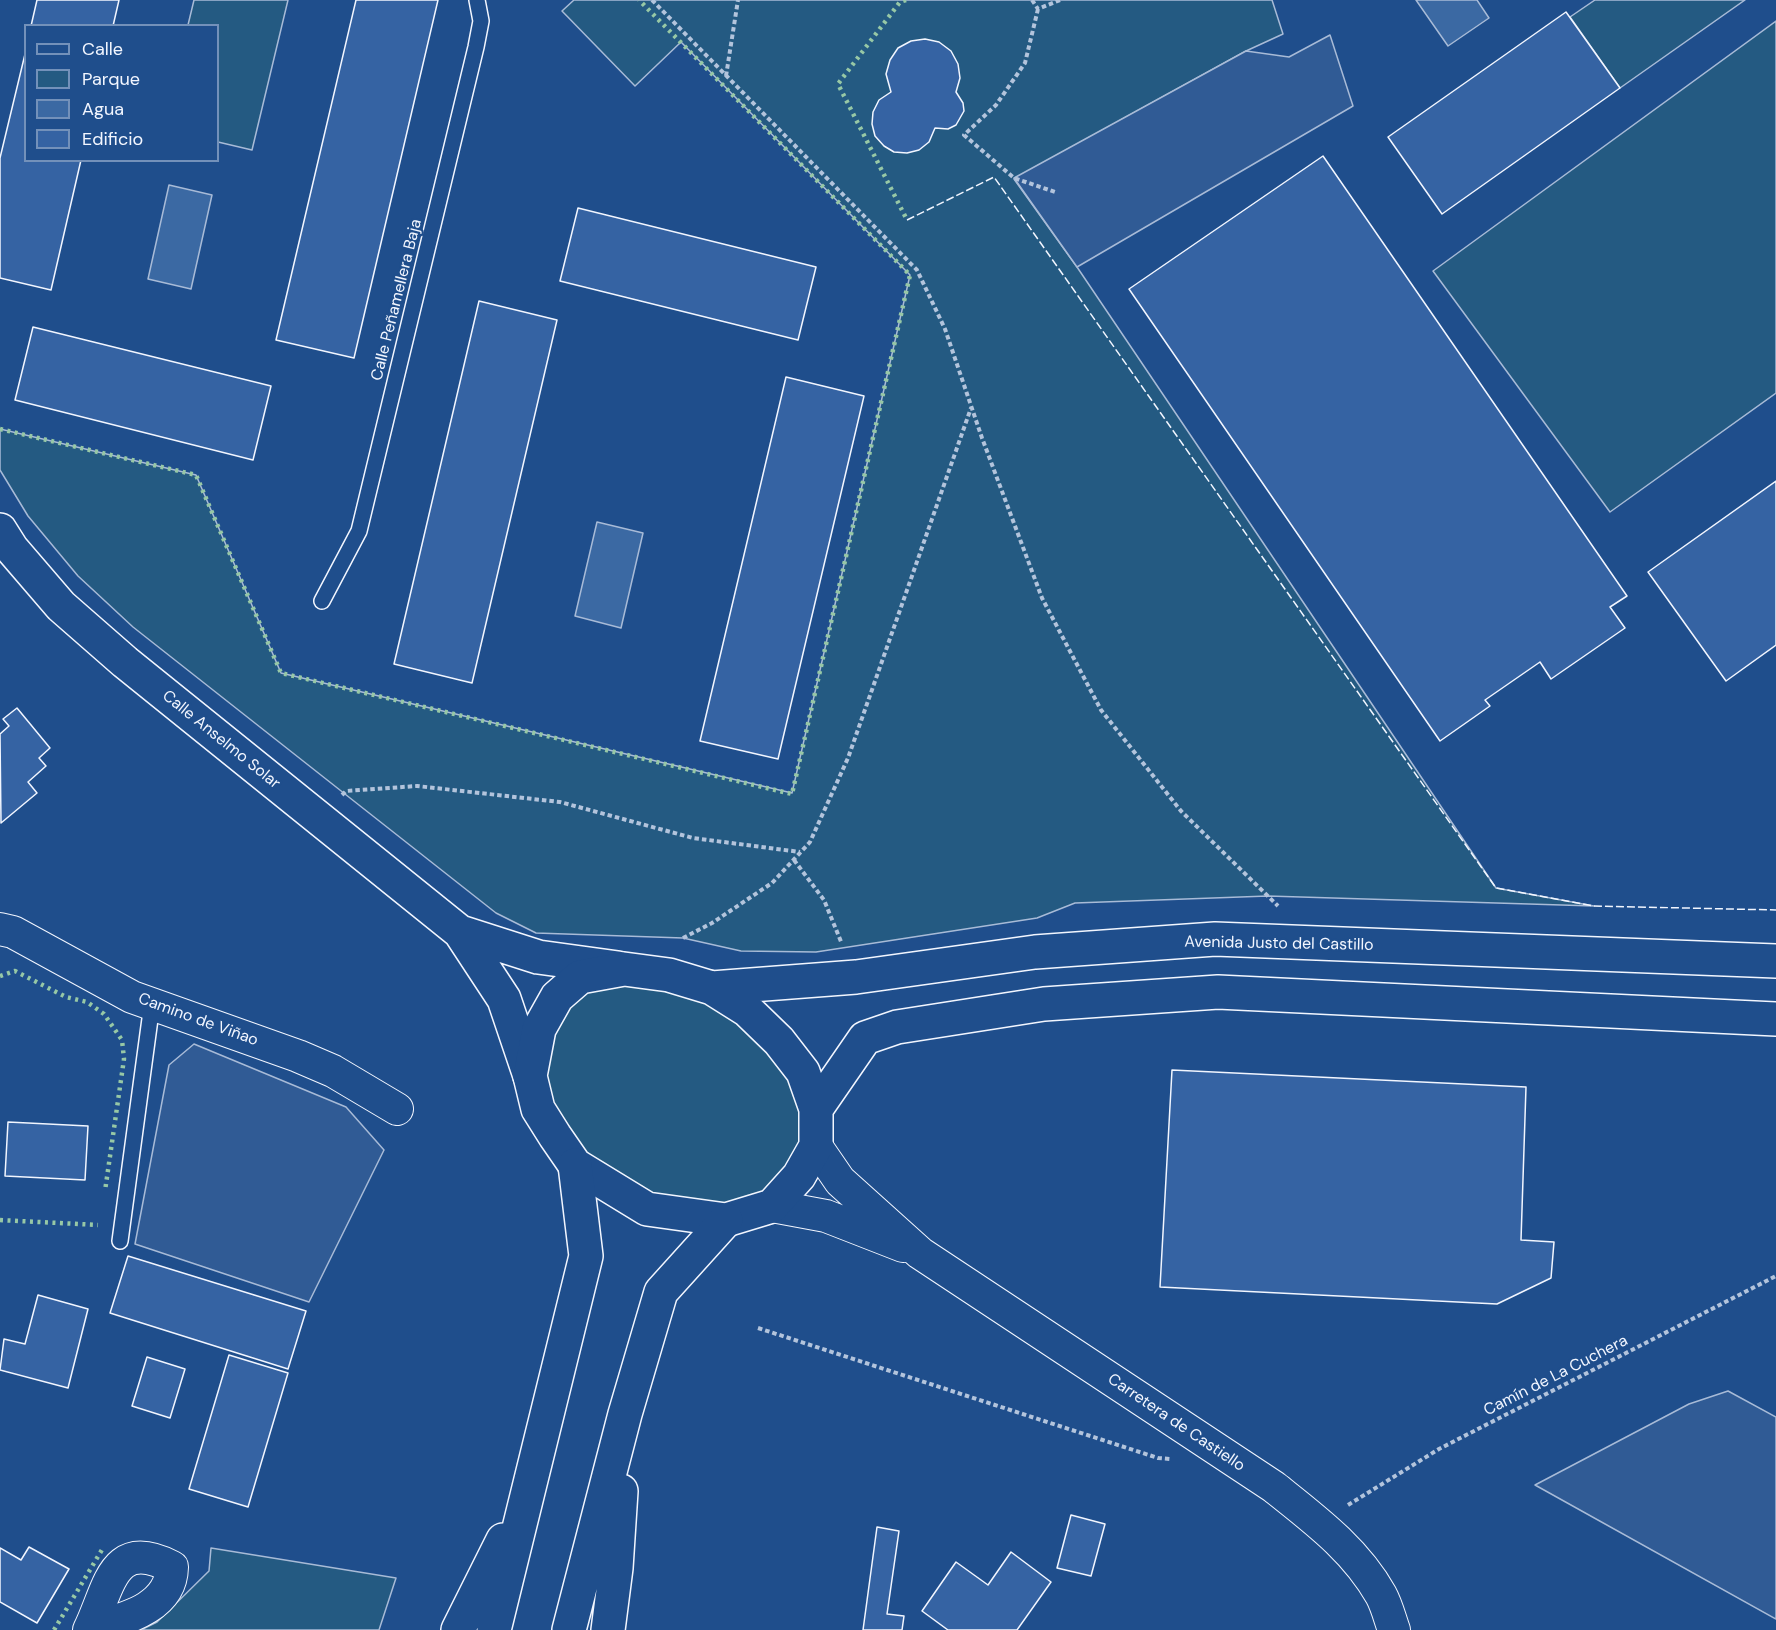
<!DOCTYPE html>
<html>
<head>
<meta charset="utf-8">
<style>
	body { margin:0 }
	#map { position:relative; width:1776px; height:1630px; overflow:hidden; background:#1f4e8c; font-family:"DM Sans",sans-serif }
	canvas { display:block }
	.legend { position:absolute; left:24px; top:24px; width:195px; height:138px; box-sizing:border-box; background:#1f4e8c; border:2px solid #7391ba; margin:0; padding:8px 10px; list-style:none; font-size:18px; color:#f2f6ff }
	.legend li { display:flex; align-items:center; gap:12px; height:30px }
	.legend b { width:30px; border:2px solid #7391ba }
</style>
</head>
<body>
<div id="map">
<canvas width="1776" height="1630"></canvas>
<ul class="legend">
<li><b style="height:8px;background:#1f4e8c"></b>Calle</li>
<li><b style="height:16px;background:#245a82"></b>Parque</li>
<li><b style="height:16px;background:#3b69a3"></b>Agua</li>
<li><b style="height:16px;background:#3563a3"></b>Edificio</li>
</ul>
</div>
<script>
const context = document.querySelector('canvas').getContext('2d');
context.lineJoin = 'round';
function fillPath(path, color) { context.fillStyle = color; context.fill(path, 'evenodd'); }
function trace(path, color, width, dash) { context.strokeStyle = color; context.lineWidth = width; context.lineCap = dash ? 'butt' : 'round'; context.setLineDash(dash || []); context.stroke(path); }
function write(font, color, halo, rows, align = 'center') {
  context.font = font + ' "DM Sans",sans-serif'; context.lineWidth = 4.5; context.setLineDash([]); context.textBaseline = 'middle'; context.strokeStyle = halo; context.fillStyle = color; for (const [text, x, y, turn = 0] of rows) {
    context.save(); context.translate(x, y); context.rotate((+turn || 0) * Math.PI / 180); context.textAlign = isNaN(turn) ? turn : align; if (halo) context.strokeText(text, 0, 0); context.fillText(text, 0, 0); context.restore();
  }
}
const green = new Path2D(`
	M194,0H288L252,150L218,142V26L188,25Z
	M574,0H1272L1283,34L1246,51L1014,179L1077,267L1496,888L1594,906L1268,896L1075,903L1037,918L816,952L741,951L683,938L536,933L496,913L133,627L78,576L28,516L0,470V429L196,475L281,673L792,793L910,275L681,42L635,86L562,11Z
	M1595,0H1745L1620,88L1570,17Z
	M1776,21V393L1610,512L1433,271Z
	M580,977L712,988L816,1109L772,1206L647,1209L555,1136L539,1029Z
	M211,1548L396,1578L379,1630H141L157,1622L209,1571Z`);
fillPath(green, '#245a82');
trace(green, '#a8bbd7', 1.5);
const parking = new Path2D(`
	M1330,35L1353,106L1077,267L1014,178L1246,51L1289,57Z
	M194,1044L346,1107L384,1150L309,1302L135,1244L169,1065Z
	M1728,1391L1776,1417V1619L1535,1485L1689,1404Z`);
fillPath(parking, '#305b95');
trace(parking, '#a8bbd7', 1.5);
const water = new Path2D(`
	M1416,0H1477L1489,18L1448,46Z
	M169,185L212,195L191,289L148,279Z
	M597,522L643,533L621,628L575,616Z`);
fillPath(water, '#3b69a3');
trace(water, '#a8bbd7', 1.5);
const building = new Path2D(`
	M37,0H119L113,26H31Z
	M356,0H438L354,358L276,340Z
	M1566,12L1620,88L1442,214L1388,137Z
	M925,39L939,42L951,51L958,64L960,78L956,92L963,103L964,111L956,125L948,129L935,128L929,142L919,150L907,153L894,152L884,146L875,136L872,124L873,112L879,100L891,92L886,74L890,60L898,48L911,41Z
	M26,50V160H81L51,290L0,278V158Z
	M1323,156L1627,596L1610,607L1625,628L1551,679L1540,662L1485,700L1490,706L1440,741L1129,289Z
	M578,208L816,267L798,340L560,281Z
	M479,301L557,320L472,683L394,664Z
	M33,327L271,386L253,460L15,400Z
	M786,377L864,396L778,759L700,741Z
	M1776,481V645L1726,681L1648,572Z
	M17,708L50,748L39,758L46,766L28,782L37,793L1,823L0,734L9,726L3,719Z
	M1172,1070L1526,1087L1521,1240L1554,1242L1551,1278L1497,1304L1160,1287Z
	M8,1122L88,1126L85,1180L5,1176Z
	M128,1256L306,1311L288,1369L110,1313Z
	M38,1295L88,1309L68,1388L0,1370L4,1339L25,1344Z
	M229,1355L288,1373L248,1507L189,1489Z
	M147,1357L185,1369L170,1418L132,1406Z
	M1071,1515L1105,1524L1091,1576L1057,1568Z
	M877,1527L899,1531L887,1614L904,1616L902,1630H863Z
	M29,1547L69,1569L37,1623L0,1602V1548L21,1560Z
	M1011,1552L1051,1582L1017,1630H948L922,1611L956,1562L988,1585Z`);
fillPath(building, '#3563a3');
trace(building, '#f2f6ff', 1.5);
const service = new Path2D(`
	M322,601L359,531L476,47L481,21L477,0
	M120,1241L152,1004`);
const minor = new Path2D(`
	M0,929L13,932L132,997L298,1056L333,1071L397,1109
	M816,1146L840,1181L920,1253L1274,1487C1314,1519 1355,1549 1381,1595C1387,1606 1390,1619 1394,1630
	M772,1206L826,1216L903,1246
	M89,1630C110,1587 112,1536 172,1567C171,1609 123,1619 90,1629`);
const secondary = new Path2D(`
	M0,530L12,549L61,606L125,662L460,932L504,999L530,1076
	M460,932L538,957L618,968`);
const primary = new Path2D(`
	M624,969L669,975L712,988L747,1010L779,1041L803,1072L816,1109V1146L799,1176L772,1206L726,1220L647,1209L575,1165L555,1136L538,1109L530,1076L539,1029L557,997L580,977Z
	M712,988L856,977L1035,952L1215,939L1776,961
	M816,1109L865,1038L897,1027L1044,1004L1218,992L1776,1019`);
const motorway = new Path2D(`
	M458,1630L503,1540
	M494,1630L586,1256L575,1165
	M569,1630L625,1414L661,1292L726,1220
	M608,1630L616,1568L621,1491`);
trace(service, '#f2f6ff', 18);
trace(minor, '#f2f6ff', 34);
trace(secondary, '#f2f6ff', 36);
trace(primary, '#f2f6ff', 36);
trace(motorway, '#f2f6ff', 36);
trace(new Path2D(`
	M652,0L917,270L945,329L982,438L1042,598L1101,710L1181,811L1278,906
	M1032,0L1038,9L1060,0
	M1038,9L1025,63L996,105L964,135L1014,178L1055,192
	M726,76L738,0
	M342,795L346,791L417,786L560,802L693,838L800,852
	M794,860L824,900L842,944
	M683,938L712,923L772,883L810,842L848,758L971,408
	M758,1328L1158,1458L1170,1459
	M1348,1505L1439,1449L1776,1276`), '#b3c4dc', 4, [4.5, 3]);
trace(service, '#1f4e8c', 15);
trace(minor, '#1f4e8c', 32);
trace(secondary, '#1f4e8c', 33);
trace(primary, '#1f4e8c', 33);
trace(motorway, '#1f4e8c', 33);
trace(new Path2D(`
	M906,0L900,2L838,84L907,220
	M0,429L196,475L281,673L792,794L910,275L639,0
	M0,976L15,971L66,997L87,1002L104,1014L122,1040L124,1059L105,1191
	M0,1220L98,1225
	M54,1630L103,1548`), '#97c8a6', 4.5, [3, 4.5]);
trace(new Path2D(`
	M907,220L994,177L1496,888L1594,906L1776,910`), '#f2f6ff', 1.5, [8, 3]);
write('16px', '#f2f6ff', '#1f4e8c', [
	["Calle Peñamellera Baja",397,300,-76],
	["Calle Anselmo Solar",221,740,39],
	["Avenida Justo del Castillo",1279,944,1],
	["Camino de Viñao",198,1020,20],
	["Camín de La Cuchera",1556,1376,-27],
	["Carretera de Castiello",1176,1423,34]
]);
</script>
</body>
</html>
